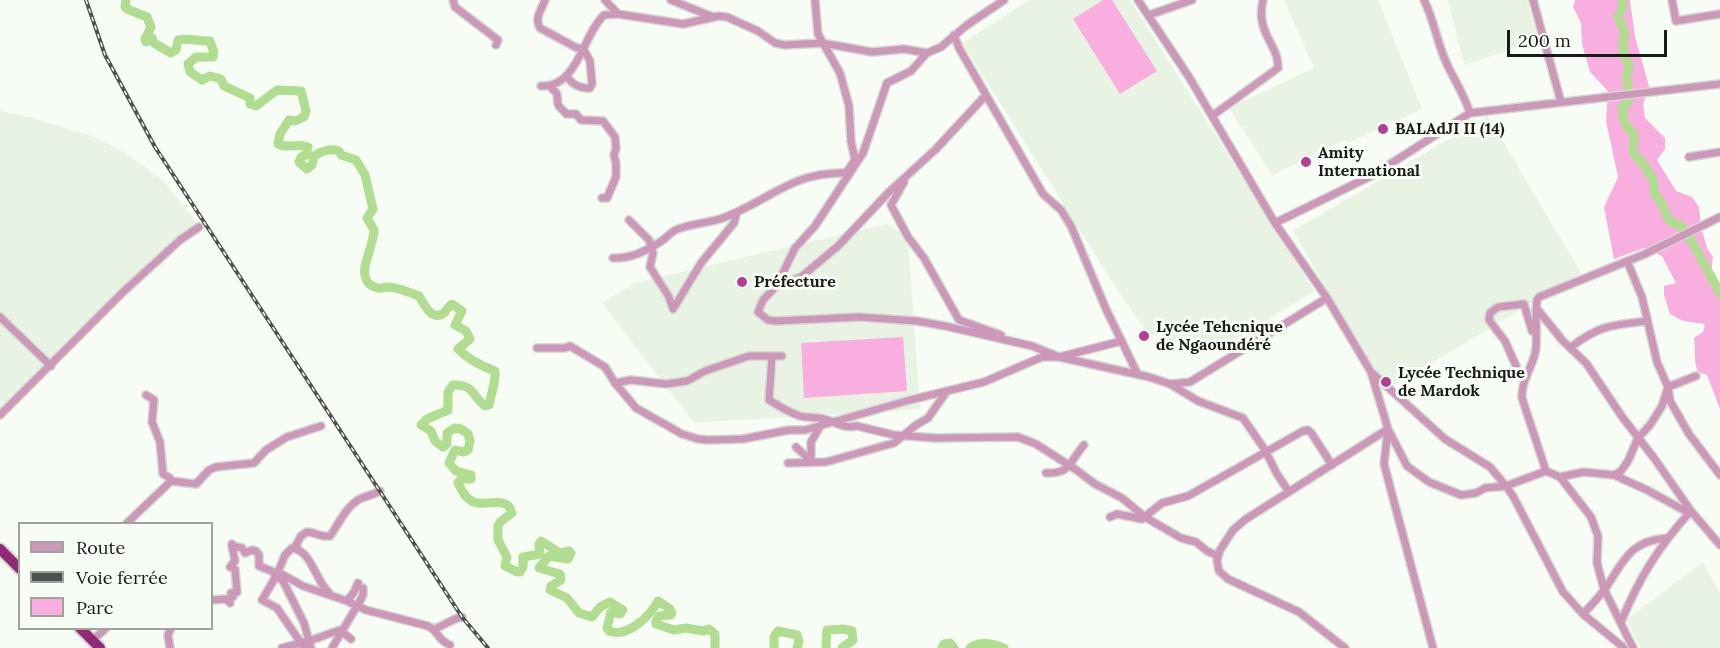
<!DOCTYPE html>
<html>
<head>
<meta charset="utf-8">
<style>
	body { margin:0 }
	#map { position:relative; width:1720px; height:648px; overflow:hidden; background:#f7fdf4; font-family:Lora,serif }
	canvas { display:block }
	.legend { position:absolute; left:18px; top:522px; width:195px; height:108px; box-sizing:border-box; background:#f7fdf4; border:2px solid #9ea39c; margin:0; padding:8px 10px; list-style:none; font-size:18px; color:#191b18 }
	.legend li { display:flex; align-items:center; gap:12px; height:30px }
	.legend b { width:30px; border:2px solid #9ea39c }
	.scale { position:absolute; left:1507px; top:30px; width:160px; height:27px; box-sizing:border-box; border:3px solid #191b18; border-top:0; padding-left:8px; font-size:18px; line-height:21px; white-space:nowrap; color:#191b18; -webkit-text-stroke:4px #f7fdf4; paint-order:stroke }
</style>
</head>
<body>
<div id="map">
<canvas width="1720" height="648"></canvas>
<ul class="legend">
<li><b style="height:8px;background:#cc97b9"></b>Route</li>
<li><b style="height:8px;background:#4e514d"></b>Voie ferrée</li>
<li><b style="height:16px;background:#f8aede"></b>Parc</li>
</ul>
<div class="scale">200 m</div>
</div>
<script>
const context = document.querySelector('canvas').getContext('2d');
context.lineJoin = 'round';
function fillPath(path, color) { context.fillStyle = color; context.fill(path, 'evenodd'); }
function trace(path, color, width, dash) { context.strokeStyle = color; context.lineWidth = width; context.lineCap = dash ? 'butt' : 'round'; context.setLineDash(dash || []); context.stroke(path); }
function write(font, color, halo, rows, align = 'center') {
  context.font = font + ' Lora,serif'; context.lineWidth = 6; context.setLineDash([]); context.textBaseline = 'middle'; context.strokeStyle = halo; context.fillStyle = color; for (const [text, x, y, turn = 0] of rows) {
    context.save(); context.translate(x, y); context.rotate((+turn || 0) * Math.PI / 180); context.textAlign = isNaN(turn) ? turn : align; if (halo) context.strokeText(text, 0, 0); context.fillText(text, 0, 0); context.restore();
  }
}
fillPath(new Path2D(`
	M1030,0H1130L1314,291L1217,352L1148,334L1120,294L962,43Z
	M1284,0H1378L1422,109L1348,143L1345,140L1272,175L1229,108L1314,68Z
	M1448,0H1527L1539,40L1464,65Z
	M0,111L33,118L95,137L125,153L163,180L201,228L141,279L0,413Z
	M1488,116L1581,273L1395,385L1377,376L1293,231Z
	M886,224L908,237L920,409L694,423L602,303L635,283Z
	M1703,562L1720,594V648H1641L1626,620Z`), '#e9f3e3');
fillPath(new Path2D(`
	M1103,0H1112L1157,71L1120,94L1073,19Z
	M1575,0H1630L1635,37L1649,86L1643,105L1645,118L1665,138V149L1657,160L1676,191L1692,197L1699,207L1701,227L1707,248L1713,257L1711,273L1720,285V409L1707,375L1698,372C1693,360 1696,351 1694,338L1703,332L1705,324L1683,321L1670,314L1664,295V286L1676,283L1662,256L1644,248L1614,259L1604,207L1618,177L1606,121L1608,91L1590,72L1582,44L1581,23L1573,7Z
	M903,337L907,391L804,398L801,343Z`), '#f8aede');
trace(new Path2D(`
	M126,0L125,7L127,9L147,17L151,27L145,39L146,42L152,38L154,43L171,53L176,50L178,40C188,37 199,42 210,41L214,53L213,57H196L188,64L190,72L202,80L210,76L221,79L224,86L250,98V104L256,106L277,90L301,91L306,111L304,117L295,121L289,120L280,134L278,144C287,149 297,143 308,147L306,155L301,157L299,162L307,169L312,165L314,156C323,151 329,148 339,151L341,155L356,160L365,175L373,209L367,218L374,230C373,243 368,254 365,266C363,277 367,286 378,288C382,289 383,287 387,287C397,287 409,292 419,296C424,304 432,323 445,312C447,309 449,306 452,304L462,311L455,325L466,331L470,339L458,349C469,360 481,366 495,371C496,382 491,394 489,405L485,406C472,396 474,384 453,385L448,392V410L427,419L421,425L431,431L435,441L443,447L447,444V433L455,428L461,429L468,434L470,441L468,450L463,452L455,450L449,463L456,471L471,475V479H461L458,483C462,491 467,502 478,503C489,505 508,496 512,513L500,522L498,526V540L507,557L505,566L517,572H520L523,567V557L540,554L539,544L541,541L560,553L569,551L571,553L568,559L549,556L539,568L560,574L561,580L551,586L550,590L567,598L579,613L592,617L600,607L610,602L623,610L620,614L611,612L607,628L609,631C628,638 650,616 658,601L670,609L672,613L671,615L659,616L656,621V624L674,630L686,628L703,631L709,629L715,634V648
	M1622,0L1623,7L1618,17L1625,34L1623,41L1624,57L1629,64L1626,79L1628,84V102L1623,106C1622,123 1625,124 1634,135L1633,153L1642,162L1654,181V192L1663,206L1668,219L1685,229L1720,293
	M774,648V637L778,631L797,635L799,642L797,648
	M826,648L827,630L843,629L852,631L853,640L842,648
	M942,648L944,644L950,643L954,648
	M970,648C979,640 995,644 1004,648`), '#b0dd90', 9);
const minor = new Path2D(`
	M453,0L455,7L498,40L496,45
	M545,0C542,9 534,18 540,28L577,48H583L590,61L592,84L590,88C581,89 571,84 567,76
	M605,0L618,14
	M671,0L713,17
	M1138,0L1189,77L1275,223L1327,298L1371,372L1388,429L1407,466L1429,482L1461,495L1476,493L1485,488L1506,486L1513,496L1563,592L1583,614L1624,648
	M1424,0C1434,20 1437,42 1446,62C1454,80 1464,94 1470,113
	M1533,0L1561,102
	M1672,0L1676,21L1720,14
	M1149,15L1192,0
	M954,35L959,48L1043,194L1061,210L1071,226L1106,309L1137,373
	M927,53L911,71L887,83L863,153L815,226L795,248L777,285L763,300L758,312L768,320L776,321L859,317L917,321L945,326L1032,346L1059,357L1122,341
	M541,86C578,88 582,36 604,15L618,14L683,24L719,16L727,17L758,31L775,43L785,45L822,43L872,52L904,49L927,53L941,47L967,25L1004,0
	M552,87V89C560,94 556,96 558,104C559,108 564,110 566,114H576L581,120L603,121L615,137L616,149L614,155L616,163V177L607,198H602
	M1212,116L1278,68C1279,44 1255,34 1263,0
	M1689,157L1720,152
	M904,182L891,205L908,237L924,258L959,320L1001,335
	M629,220L649,240L653,253L650,267L669,297L673,309
	M1275,223L1373,175L1470,113L1720,84
	M613,258C629,259 647,251 660,242C667,238 671,231 678,229C693,223 709,223 723,218C769,201 792,171 846,173L855,160L851,141L849,106L840,73L818,34L815,0
	M1627,261L1642,297L1657,362L1668,387L1670,401L1689,434L1720,475
	M777,285L801,277L838,246L888,193L936,149L986,95
	M673,309L701,263L734,223L737,212
	M1537,309L1563,341L1586,363L1623,418L1654,458L1691,511L1720,545
	M0,317L51,366
	M1571,347C1599,325 1613,325 1647,321
	M537,348H565L570,346L605,367L615,383L636,408L682,434L698,439L708,440L743,439L789,430H805L910,400L984,382L1042,357H1059L1149,377L1170,384L1198,401L1243,418L1265,450L1277,474L1289,492
	M772,356L769,400C779,406 788,412 800,416C807,418 816,417 824,419C836,422 844,429 857,426L894,435L935,438L1018,437L1036,444L1075,469L1095,484L1122,498L1145,517L1181,538L1196,542L1207,551L1218,556
	M1517,368L1505,341L1489,320L1490,313L1498,307L1524,304L1532,331
	M1371,372L1445,439L1490,467L1506,486L1546,471L1560,477L1583,472L1614,475L1621,471L1628,461L1638,438L1650,425L1662,406L1668,387L1696,376
	M615,383L631,380L666,384L687,381L705,371L749,356H782
	M1170,384L1190,382L1327,298
	M0,415L122,293L180,240L199,227
	M1388,429L1384,464L1433,648
	M796,447L811,461V442L821,425
	M788,463L826,462L894,443L916,425L928,418L947,391
	M1546,471L1522,398C1521,379 1534,366 1536,348C1537,332 1535,315 1537,300L1539,297L1645,254L1720,217
	M1046,473C1071,474 1069,462 1084,445
	M1614,475L1647,490L1689,513
	M1560,477L1591,517L1598,536L1597,563L1604,589L1633,648
	M171,481L196,484L209,470L216,467L254,463L266,450L287,437L321,426
	M1110,517L1117,514L1142,519L1162,503L1188,496L1303,431L1308,430L1312,434L1332,465
	M126,524L171,481L170,478L163,474L160,442L152,422L154,400L146,395
	M232,544V546L242,548L245,553L252,550L256,551L259,555V566L274,572H278L303,586L347,601L366,610L428,626C439,631 437,640 450,645
	M298,549L296,545L301,536L307,532C315,532 322,538 330,536C339,524 346,505 362,498C368,496 374,494 380,491
	M274,572L275,578L262,600L277,608L301,643C314,640 327,634 340,630L351,639
	M278,572L285,555L292,548C312,551 315,580 329,593
	M275,578H280L284,583L304,623L311,648
	M212,600L226,599L230,603L229,599L233,597L231,593L237,592L235,569L230,567L235,561L232,546
	M347,601L354,592L358,583
	M1583,614C1591,606 1598,598 1605,589C1624,561 1629,541 1667,538
	M1621,622C1639,578 1659,546 1691,511
	M434,629C444,626 451,619 462,617
	M93,640L106,628
	M170,648L168,635L171,628
	M282,648L301,643L304,648
	M332,648L360,601L363,595V588
	M1345,648L1299,612L1228,579L1219,571L1217,560L1220,550L1233,530L1246,519L1388,429`);
const trunk = new Path2D(`
	M0,549L20,569
	M80,628L100,648`);
trace(minor, '#d3d9d1', 10);
trace(trunk, '#d3d9d1', 14);
trace(minor, '#cc97b9', 7);
trace(trunk, '#922976', 10);
const rail = new Path2D(`
	M86,0L105,55L155,147L462,617L488,648`);
trace(rail, '#4e514d', 4);
trace(rail, '#f7fdf4', 1.5, [4.5]);
for (const [x, y, r, color] of [
	[1383,129,6,"#b53e94"],
	[1306,162,6,"#b53e94"],
	[742,282,6,"#b53e94"],
	[1144,336,6,"#b53e94"],
	[1386,382,6,"#b53e94"]
]) { const dot = new Path2D(); dot.arc(x, y, r, 0, 2 * Math.PI); context.fillStyle = color; context.fill(dot); trace(dot, '#f7fdf4', 2); }
write('bold 16px', '#191b18', '#f7fdf4', [
	["BALAdJI II (14)",1395,129],
	["Amity",1318,153],
	["International",1318,171],
	["Préfecture",754,282],
	["Lycée Tehcnique",1156,327],
	["de Ngaoundéré",1156,345],
	["Lycée Technique",1398,373],
	["de Mardok",1398,391]
], 'left');
</script>
</body>
</html>
